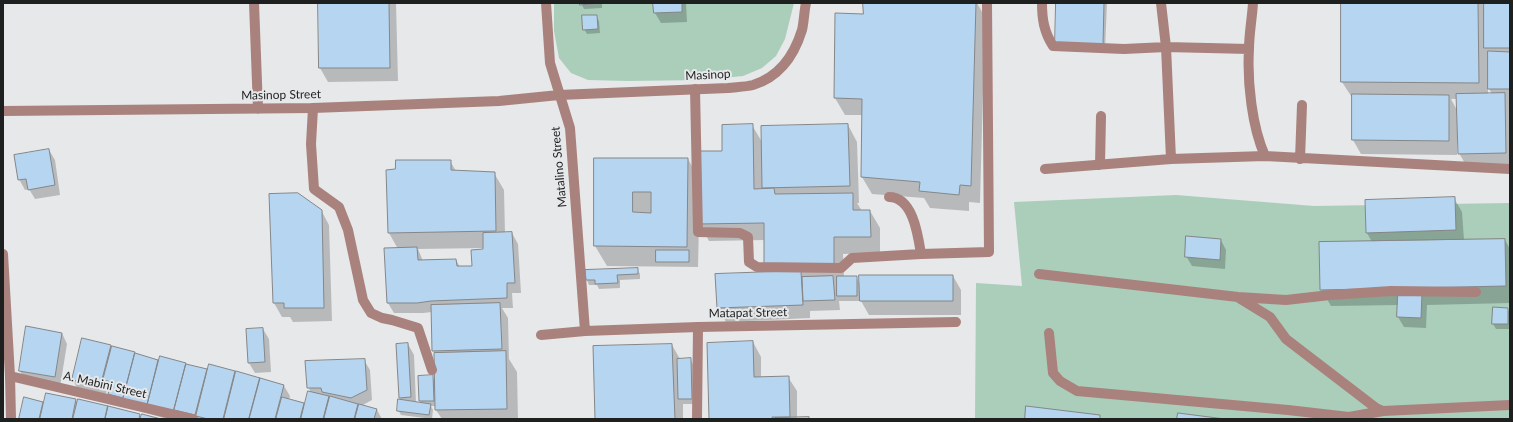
<!DOCTYPE html>
<html>
<head>
<meta charset="utf-8">
<style>
	body { margin:0 }
	#map { position:relative; width:1513px; height:422px; overflow:hidden; background:#e6e8ea; font-family:Lato,sans-serif }
	canvas { display:block }
	.frame { position:absolute; inset:0; border:4px solid #1e1f1f; pointer-events:none }
</style>
</head>
<body>
<div id="map">
<canvas width="1513" height="422"></canvas>
<div class="frame"></div>
</div>
<script>
const context = document.querySelector('canvas').getContext('2d');
context.lineJoin = 'round';
function fillPath(path, color) { context.fillStyle = color; context.fill(path, 'evenodd'); }
function trace(path, color, width, dash) { context.strokeStyle = color; context.lineWidth = width; context.lineCap = dash ? 'butt' : 'round'; context.setLineDash(dash || []); context.stroke(path); }
function write(font, color, halo, rows, align = 'center') {
  context.font = font + ' Lato,sans-serif'; context.lineWidth = 4; context.setLineDash([]); context.textBaseline = 'middle'; context.strokeStyle = halo; context.fillStyle = color; for (const [text, x, y, turn = 0] of rows) {
    context.save(); context.translate(x, y); context.rotate((+turn || 0) * Math.PI / 180); context.textAlign = isNaN(turn) ? turn : align; if (halo) context.strokeText(text, 0, 0); context.fillText(text, 0, 0); context.restore();
  }
}
fillPath(new Path2D(`
	M554,3H794L785,39L776,56L762,68L743,76L703,80L627,81L588,80L571,73L559,58L554,31Z
	M1176,195L1314,206L1510,203V419H975L976,283L1022,286L1014,202Z`), '#aaceba');
fillPath(new Path2D(`
	M319,3H396L398,81L328,82L320,68Z
	M581,3H602V8L584,9Z
	M654,3H686L687,22L661,23L655,13Z
	M864,3H977L985,17L980,203L969,202V211L930,208L924,198L872,194L862,177L863,115H845L835,98L836,14L864,15Z
	M1057,3H1107L1105,50Z
	M1342,3H1482L1485,8V3H1510V167H1467L1459,153L1458,138H1457V155L1361,154L1353,140V99L1342,82ZM1488,87L1492,94H1488ZM1451,99H1457L1458,112Z
	M596,16L599,21L600,33L587,34L584,29Z
	M752,125L762,142L848,125L857,142L859,203H857L862,211H870L880,228V253L843,254L844,277H856L860,284L953,276L961,290V315H869L861,301H839L840,310L810,311V318L726,322L718,307L770,273L765,240L709,241L699,223L698,267L607,266L595,246V159H688L698,177Z
	M49,150L55,160L60,195L35,199L29,189L25,190L19,179Z
	M450,161L456,171L494,173L504,190L505,234L512,233L518,244L521,293H512L513,308H502L508,318L509,359L517,372L518,419H442L436,410V406H431L433,410L432,419L401,415L398,410L401,401L400,398L408,344L414,355L416,403L422,404L420,401L432,376L436,382L435,353L433,351L432,312L423,313H394L388,303L398,249L389,233ZM484,248L473,267H460L456,260L423,261L418,249Z
	M1454,198L1462,212L1464,240H1505L1510,249V303L1427,305L1426,328L1404,327L1398,317V305L1331,306L1321,289L1372,242L1367,233L1366,201Z
	M321,210L329,225L332,321L293,322L290,317H282L274,303Z
	M1221,240L1226,250L1225,269L1192,266L1186,256Z
	M637,269L640,274V279L620,280V288L599,289L597,285H589L587,280L586,271Z
	M1507,309L1510,313V329H1496L1493,324Z
	M263,329L269,339L271,372L255,373L249,363Z
	M62,333L67,344L60,387L25,381L20,371Z
	M753,342L761,357V378L788,377L797,391V419H809H710Z
	M672,345L680,359H690L693,364L694,404H683V419H596Z
	M110,346L112,349L113,347L160,361L161,358L206,370L208,373L210,366L284,386L290,396L289,400L303,404L305,407L311,392L308,387L364,360L370,370L372,400L361,406L377,410L382,419H167L115,404L108,387L105,397L78,390L73,380Z
	M76,400L78,404L139,415L141,419H157H20L42,403L44,406Z`), '#0003');
const building = new Path2D(`
	M318,3H389L390,68H319Z
	M580,3H600L580,5Z
	M653,3H682V12L654,13Z
	M863,3H976L971,186L960,185L959,195L919,191L920,182L861,177L862,99L834,98L835,13L863,14Z
	M1056,3H1104L1103,45L1055,43Z
	M1341,3H1478L1479,83L1341,82Z
	M1484,3H1510V48H1484Z
	M582,15H597L598,29L583,30Z
	M1488,51L1510,52V89H1488Z
	M1505,93L1506,153L1458,154L1456,94Z
	M1352,94L1449,95V141L1352,140Z
	M753,124L754,189L774,188L775,194L853,193V210H870L871,237H834V265L764,266V223L698,224L697,151H722V125Z
	M848,124L850,186L762,188L761,126Z
	M49,149L55,185L28,190L26,179L18,180L14,155Z
	M594,158H688L687,247L594,246ZM633,192H651V213L633,212Z
	M396,160H451V170L495,172L496,231L388,233L386,170L395,169Z
	M298,193L322,210L324,308H284V303H273L269,194Z
	M1455,197L1456,230L1366,233L1365,200Z
	M512,232L515,283H507V298L431,301L417,303H387L384,248L417,247L418,260L456,259L457,266H472L471,250L483,249V233Z
	M1186,236L1221,239L1220,260L1185,257Z
	M1505,239L1506,286L1320,290L1319,242Z
	M656,250H689V262H656Z
	M638,268V274L617,275L618,283L595,284V280H586L585,270Z
	M801,271L803,305L717,308L715,274Z
	M859,275H953V301H860Z
	M833,276L835,300L803,301L802,277Z
	M837,276H857V296H837Z
	M1398,293L1422,294L1421,318L1397,317Z
	M500,303L502,349L432,351L431,305Z
	M1493,307L1508,308V324H1492Z
	M26,326L62,333L55,377L19,371Z
	M263,328L265,362L248,363L246,329Z
	M82,338L111,345L100,387L72,380Z
	M753,341L754,377L789,376L790,417H772V419H709L707,343Z
	M408,343L411,397L399,398L396,344Z
	M672,344L675,419H595L593,346Z
	M112,346L135,352L123,398L108,394L111,382L103,380Z
	M506,351L507,409L435,410L434,353Z
	M135,353L158,360L147,405L123,399Z
	M160,356L186,363L173,413L147,406Z
	M691,358L692,399H678L677,359Z
	M365,359L367,390L351,398L322,392L321,388H307L305,361Z
	M186,364L207,369L195,415L174,410Z
	M209,364L235,371L223,419H208L196,416Z
	M236,371L260,378L249,419H224Z
	M433,375L434,401H419L418,376Z
	M260,378L284,385L275,419H249Z
	M308,391L329,396L323,419H301Z
	M46,393L76,399L72,419H40Z
	M330,396L358,404L354,419H324Z
	M24,397L43,402L39,419H19Z
	M282,397L304,403L300,419H276Z
	M78,399L108,406L105,419H73Z
	M398,399L431,404L429,415L397,411Z
	M359,404L377,409L374,419H355Z
	M108,406L140,414L139,419H105Z
	M1026,406L1100,415V419H1025Z
	M1178,413L1225,419H1177Z
	M142,414L161,419H140Z
	M809,417V419H775V418Z`);
fillPath(building, '#b5d5f1');
trace(building, '#848688', 1);
trace(new Path2D(`
	M1042,3C1042,19 1044,32 1053,46L1124,49L1166,47L1249,49
	M1161,3L1166,47L1171,159
	M1253,3C1252,19 1249,34 1249,49C1247,82 1252,127 1265,156L1510,169
	M695,89L698,232L740,233L748,237L749,262L757,267L841,268L852,258L921,254L989,252L987,3
	M313,108L311,144L314,189L339,207L348,230L363,300L371,313L382,318L392,320L418,328L432,370
	M1300,159L1302,105
	M1100,165L1101,116
	M1045,169L1171,159L1265,156
	M889,197C913,197 918,235 921,254
	M1039,274L1238,297L1286,300L1330,295L1391,291L1476,292
	M1239,298L1270,317L1286,339L1376,408L1383,411
	M1049,333L1053,373L1060,381L1077,391L1288,410L1349,417L1383,411L1510,405
	M697,419L698,327`), '#a9827d', 10);
trace(new Path2D(`
	M254,3L258,109
	M546,3L550,63L570,128L585,331
	M3,111L313,108L499,101L559,95L728,88C736,87 745,87 753,85C779,77 794,56 802,30C804,22 804,12 806,3
	M541,335L585,331L698,327L956,322
	M10,376L193,419`), '#a9827d', 10);
trace(new Path2D(`
	M3,254L10,376L11,419`), '#a9827d', 10);
write('12px', '#1e1f1f', '#e6e8ea', [
	["Masinop",708,75,-3],
	["Masinop Street",281,95,-1],
	["Matalino Street",559,167,-95],
	["Matapat Street",748,313,-1],
	["A. Mabini Street",105,385,13]
]);
</script>
</body>
</html>
